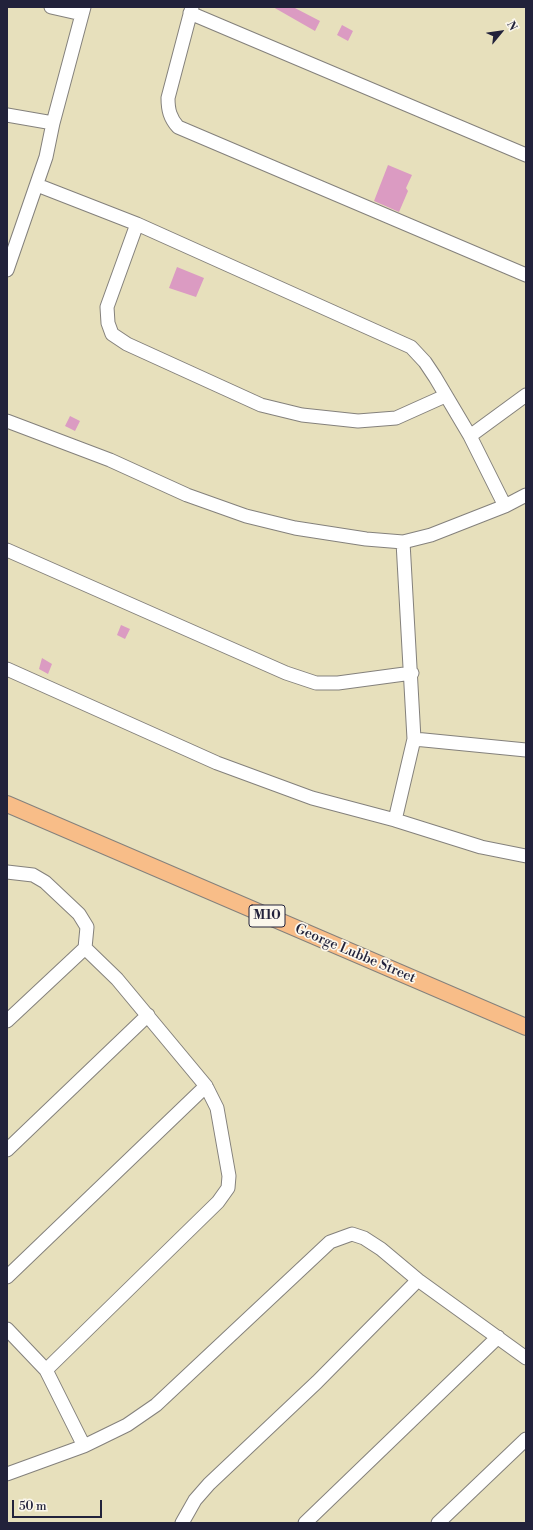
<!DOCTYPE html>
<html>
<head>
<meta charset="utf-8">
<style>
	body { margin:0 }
	#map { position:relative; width:533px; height:1530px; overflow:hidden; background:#e7e0bc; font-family:"Libre Bodoni",serif }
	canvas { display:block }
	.frame { position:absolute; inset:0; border:8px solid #22223b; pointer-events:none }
	.north { position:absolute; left:481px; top:12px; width:40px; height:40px; -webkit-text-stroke:3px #fbf7ec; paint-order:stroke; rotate:61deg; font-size:11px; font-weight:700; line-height:16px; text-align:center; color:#22223b }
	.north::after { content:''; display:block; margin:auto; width:14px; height:18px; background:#22223b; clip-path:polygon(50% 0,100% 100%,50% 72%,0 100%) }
	.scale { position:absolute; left:12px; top:1500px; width:90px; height:18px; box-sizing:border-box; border:2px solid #22223b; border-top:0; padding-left:5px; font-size:12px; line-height:14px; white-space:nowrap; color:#22223b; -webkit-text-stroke:3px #fbf7ec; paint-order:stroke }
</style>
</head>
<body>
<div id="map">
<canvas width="533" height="1530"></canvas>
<div class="frame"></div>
<div class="north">N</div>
<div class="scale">50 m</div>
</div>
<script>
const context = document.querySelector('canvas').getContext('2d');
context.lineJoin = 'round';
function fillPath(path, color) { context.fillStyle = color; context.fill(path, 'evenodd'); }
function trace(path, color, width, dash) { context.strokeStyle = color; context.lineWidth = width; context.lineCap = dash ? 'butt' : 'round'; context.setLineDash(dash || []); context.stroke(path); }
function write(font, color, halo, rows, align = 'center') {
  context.font = font + ' "Libre Bodoni",serif'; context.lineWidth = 3.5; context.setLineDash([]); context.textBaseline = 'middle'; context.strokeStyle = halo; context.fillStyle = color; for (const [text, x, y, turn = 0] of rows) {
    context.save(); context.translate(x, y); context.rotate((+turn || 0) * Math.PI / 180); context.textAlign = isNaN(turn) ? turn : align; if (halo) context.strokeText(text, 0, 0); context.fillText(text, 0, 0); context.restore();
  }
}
fillPath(new Path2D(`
	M273,7H293L320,21L315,31Z
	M342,25L353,31L348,41L337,35Z
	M388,165L412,175L406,188L408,191L399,212L374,201Z
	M177,267L204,278L196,297L169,288Z
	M70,416L80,421L75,431L65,426Z
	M121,625L130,629L125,639L117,635Z
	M42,658L52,664L48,674L39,669Z`), '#db9bc2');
const minor = new Path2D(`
	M51,7L82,14
	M192,7L168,98C168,110 170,118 178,127L526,275
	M190,13L526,155
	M7,115L53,123
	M37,185L137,224L411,347L425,362L435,377L470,436L505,506
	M137,224L107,307L108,323L112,334L127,344L261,405L302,415L358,421L396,418L445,396
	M7,270L46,157L53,123L84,7
	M7,421L110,460L187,495L246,516L295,528L366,539L403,542L431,535L505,506L526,495
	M470,436L526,395
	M7,550L286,673L316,683H338L412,673
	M7,669L217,763L312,798L395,820L481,847L526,856
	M414,739L526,750
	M395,820L414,739L403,542
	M7,872L33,875L45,882L79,914L87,927L85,948L7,1021
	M7,1150L148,1015
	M7,1277L206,1086
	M7,1329L46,1370L84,1446
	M46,1370L218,1202L228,1188L229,1176L217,1108L206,1086L117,979L85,948
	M7,1474L84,1446L127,1425L156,1405L330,1242L352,1234L364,1238L381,1249L418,1280L526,1358
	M182,1523L195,1500L209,1484L317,1382L418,1280
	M305,1523L498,1337
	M438,1523L526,1439`);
const major = new Path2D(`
	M7,804L526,1027`);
trace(minor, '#84817c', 15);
trace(major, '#84817c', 18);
trace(minor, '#fff', 13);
trace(major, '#f8bd88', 16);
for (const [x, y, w] of [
	[267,916,36]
]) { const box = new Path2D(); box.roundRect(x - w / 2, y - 11, w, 22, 3); context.fillStyle = '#fbf7ec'; context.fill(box); trace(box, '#22223b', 1); }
write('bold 13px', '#22223b', null, [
	["M10",267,916]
]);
write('14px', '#22223b', '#fbf7ec', [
	["George Lubbe Street",355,954,23]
]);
</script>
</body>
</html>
